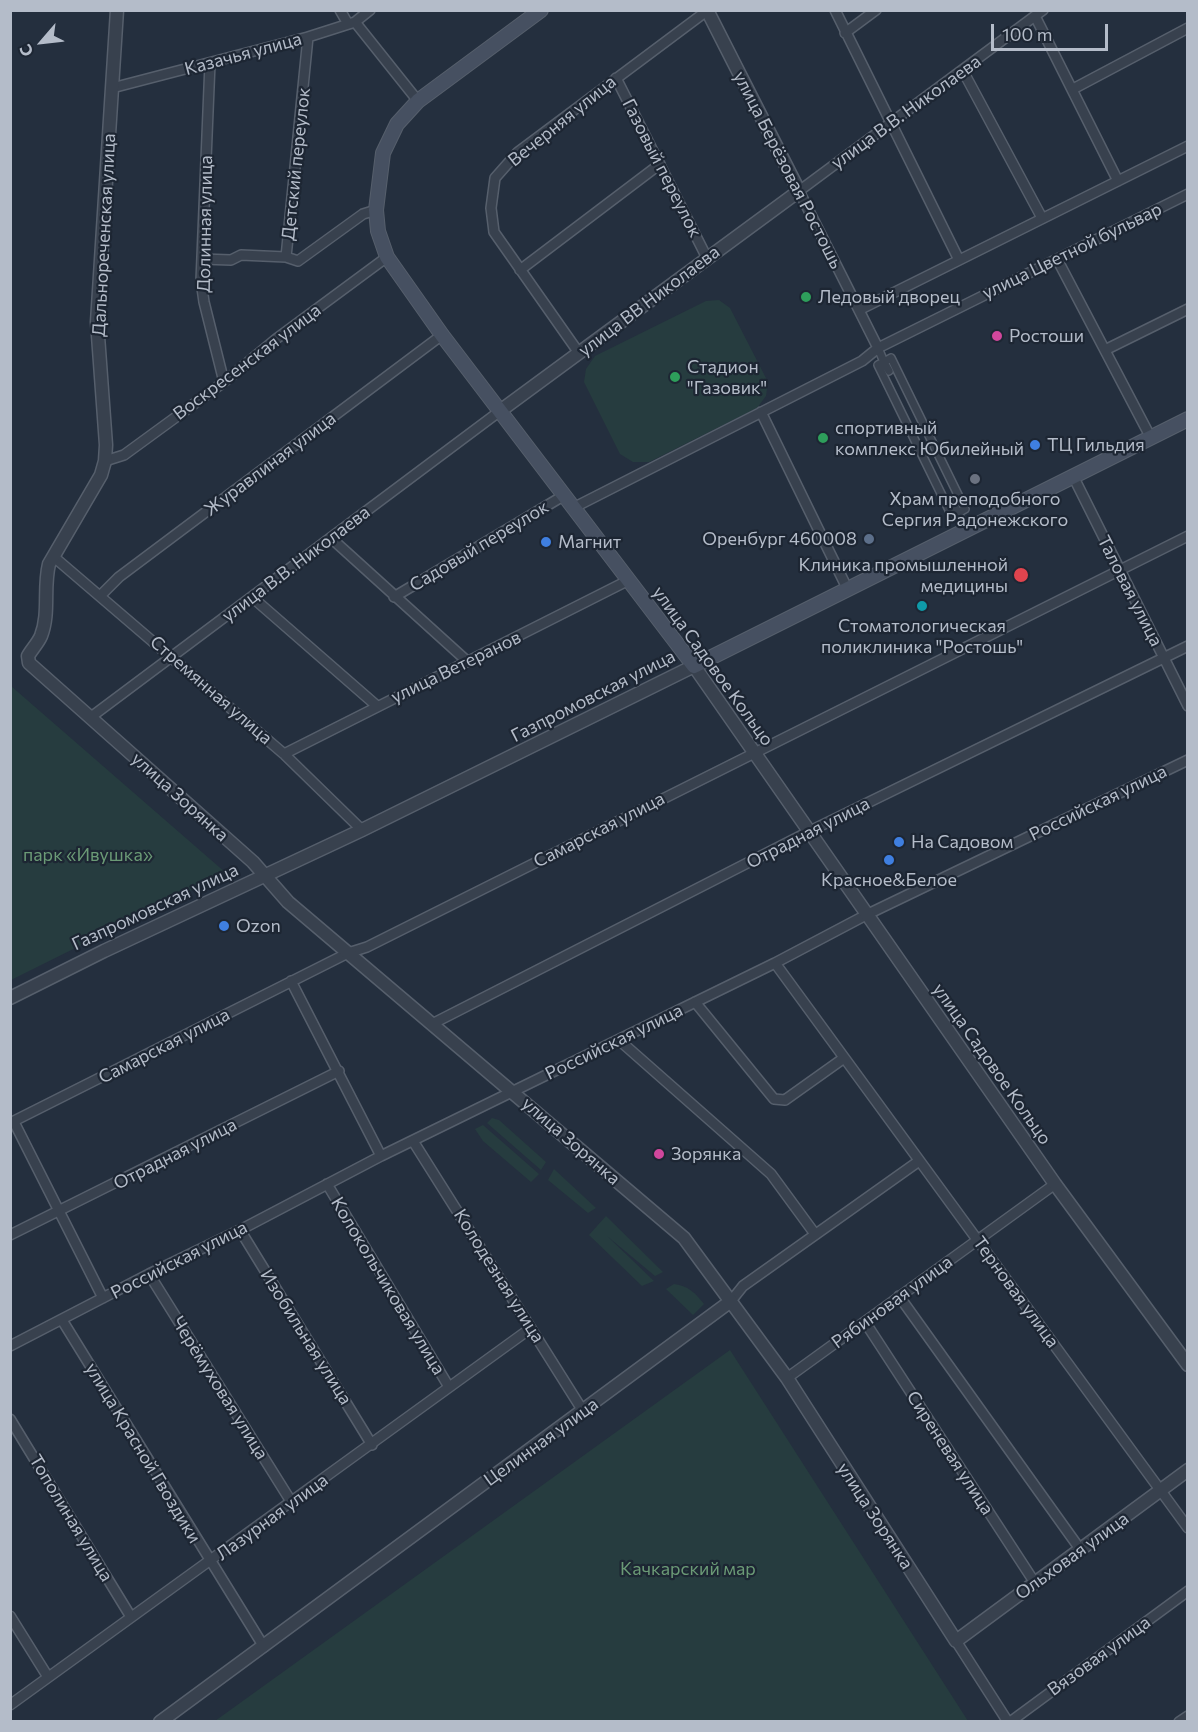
<!DOCTYPE html>
<html>
<head>
<meta charset="utf-8">
<style>
	body { margin:0 }
	#map { position:relative; width:1198px; height:1732px; overflow:hidden; background:#242f3e; font-family:Commissioner,sans-serif }
	canvas { display:block }
	.frame { position:absolute; inset:0; border:12px solid #b4bcc9; pointer-events:none }
	.north { position:absolute; left:12px; top:12px; width:60px; height:60px; -webkit-text-stroke:4px #1d2633; paint-order:stroke; rotate:242deg; font-size:16px; font-weight:700; line-height:24px; text-align:center; color:#b4bcc9 }
	.north::after { content:''; display:block; margin:auto; width:21px; height:27px; background:#b4bcc9; clip-path:polygon(50% 0,100% 100%,50% 72%,0 100%) }
	.scale { position:absolute; left:991px; top:24px; width:117px; height:27px; box-sizing:border-box; border:3px solid #b4bcc9; border-top:0; padding-left:8px; font-size:18px; line-height:21px; white-space:nowrap; color:#b4bcc9; -webkit-text-stroke:4px #1d2633; paint-order:stroke }
</style>
</head>
<body>
<div id="map">
<canvas width="1198" height="1732"></canvas>
<div class="frame"></div>
<div class="north">С</div>
<div class="scale">100 m</div>
</div>
<script>
const context = document.querySelector('canvas').getContext('2d');
context.lineJoin = 'round';
function fillPath(path, color) { context.fillStyle = color; context.fill(path, 'evenodd'); }
function trace(path, color, width, dash) { context.strokeStyle = color; context.lineWidth = width; context.lineCap = dash ? 'butt' : 'round'; context.setLineDash(dash || []); context.stroke(path); }
function write(font, color, halo, rows, align = 'center') {
  context.font = font + ' Commissioner,sans-serif'; context.lineWidth = 4.5; context.setLineDash([]); context.textBaseline = 'middle'; context.strokeStyle = halo; context.fillStyle = color; for (const [text, x, y, turn = 0] of rows) {
    context.save(); context.translate(x, y); context.rotate((+turn || 0) * Math.PI / 180); context.textAlign = isNaN(turn) ? turn : align; if (halo) context.strokeText(text, 0, 0); context.fillText(text, 0, 0); context.restore();
  }
}
fillPath(new Path2D(`
	M719,300L730,308L768,382L766,396L757,408L649,462H633L620,454L584,382L586,369L595,356L706,301Z
	M11,686L226,873L11,980Z
	M492,1118L499,1120L546,1162L541,1170L487,1123Z
	M483,1125L539,1174L531,1182L483,1141L475,1129Z
	M554,1169L596,1208L588,1213L548,1180Z
	M606,1216L663,1272L655,1276L607,1236L654,1281L642,1286L589,1235Z
	M674,1284C689,1286 695,1293 704,1304L693,1315L666,1289Z
	M730,1350L968,1721H215Z`), '#263c3f');
const pedestrian = new Path2D(`
	M878,348L884,362L878,365L952,516L958,513L966,529
	M889,371L884,362L891,358L965,509L958,513L954,504`);
const minor = new Path2D(`
	M340,10L348,24
	M835,10L959,260
	M1035,16L1118,181
	M355,22L418,101
	M845,33L876,10
	M308,37L286,257L298,261L363,214L376,210
	M210,63L201,281L204,302L224,382
	M963,71L1042,218
	M616,78L707,258
	M112,88L308,37L355,22L370,10
	M1073,89L1188,28
	M202,259L231,260L241,255L286,257
	M1057,259L1151,438
	M520,270L660,164
	M859,310L1188,146
	M878,348L799,191L1043,10
	M1105,350L1188,309
	M579,353L494,232L491,208L495,178L518,152L708,10
	M761,412L847,588
	M105,461L124,455L224,382L276,339L387,257
	M1073,476L1188,706
	M573,508L862,361L878,348L1188,194
	M331,538L468,662
	M54,557L284,754L362,830
	M100,596L119,577L442,335
	M252,597L377,706
	M394,597L563,496
	M91,717L500,411
	M284,754L629,580
	M775,963L1188,1528
	M291,981L381,1156
	M695,1002L774,1099L785,1100L844,1058
	M432,1024L810,831L1188,646
	M619,1040L771,1174L815,1234
	M14,1122L103,1298
	M10,1123L348,953L367,947L1188,536
	M413,1141L583,1411
	M327,1184L449,1387
	M240,1230L372,1445
	M10,1235L339,1071
	M149,1274L292,1503
	M899,1296L1080,1549
	M731,1301L743,1286L919,1161
	M62,1320L264,1647
	M865,1322L1035,1583
	M10,1346L149,1274L240,1230L381,1156L775,963L866,915L1188,760
	M787,1378L1055,1184
	M10,1419L131,1617
	M10,1616L48,1677
	M956,1641L1008,1722
	M10,1705L531,1328
	M1010,1722L1188,1591
	M1179,1722L1188,1716`);
const tertiary = new Path2D(`
	M117,10L97,322L106,445L105,461L101,475L49,564C43,588 50,613 41,636C38,643 32,649 28,656L29,663L253,862L288,902L684,1238L787,1378L956,1641L1188,1470
	M500,411L799,191L707,10
	M10,998L104,951L362,830L694,666L1055,1184L1188,1365
	M160,1722L731,1301`);
const secondary = new Path2D(`
	M541,10L418,101L397,124L383,153L376,210L378,231L387,257L442,335L694,666L1188,419`);
trace(pedestrian, '#565f6c', 10);
trace(minor, '#565f6c', 12);
trace(tertiary, '#565f6c', 15);
trace(secondary, '#565f6c', 16);
trace(pedestrian, '#38414e', 7);
trace(minor, '#38414e', 9);
trace(tertiary, '#38414e', 12);
trace(secondary, '#465061', 14);
for (const [x, y, r, color] of [
	[806,297,6,"#2e9e5b"],
	[997,336,6,"#d1479c"],
	[675,377,6,"#2e9e5b"],
	[823,438,6,"#2e9e5b"],
	[1035,445,6,"#3f7fe0"],
	[975,479,6,"#6b7280"],
	[869,539,6,"#5c6f8a"],
	[546,542,6,"#3f7fe0"],
	[1021,575,8,"#e0444e"],
	[922,606,6,"#0f9aa8"],
	[899,842,6,"#3f7fe0"],
	[889,860,6,"#3f7fe0"],
	[224,926,6,"#3f7fe0"],
	[659,1154,6,"#d1479c"]
]) { const dot = new Path2D(); dot.arc(x, y, r, 0, 2 * Math.PI); context.fillStyle = color; context.fill(dot); trace(dot, '#1d2633', 2); }
write('18px', '#b4bcc9', '#1d2633', [
	["Казачья улица",243,54,-15],
	["улица В.В. Николаева",906,112,-36],
	["Вечерняя улица",562,121,-39],
	["Детский переулок",296,164,-84],
	["Газовый переулок",662,168,63],
	["улица Берёзовая Ростошь",788,170,63],
	["Долинная улица",205,224,-89],
	["Дальнореченская улица",104,235,-87],
	["улица Цветной бульвар",1072,251,-26],
	["улица ВВ Николаева",649,301,-37],
	["Воскресенская улица",247,362,-37],
	["Журавлиная улица",270,464,-37],
	["Садовый переулок",479,546,-31],
	["улица В.В. Николаева",296,564,-37],
	["Таловая улица",1130,591,63],
	["улица Садовое Кольцо",713,666,54],
	["улица Ветеранов",456,667,-26],
	["Стремянная улица",211,690,41],
	["Газпромовская улица",593,696,-27],
	["улица Зорянка",180,797,42],
	["Российская улица",1098,803,-26],
	["Самарская улица",599,830,-27],
	["Отрадная улица",808,833,-27],
	["Газпромовская улица",155,907,-25],
	["Российская улица",614,1042,-26],
	["Самарская улица",164,1046,-27],
	["улица Садовое Кольцо",992,1064,55],
	["улица Зорянка",571,1141,41],
	["Отрадная улица",175,1154,-27],
	["Российская улица",179,1260,-27],
	["Колодезная улица",499,1276,58],
	["Колокольчиковая улица",388,1286,59],
	["Терновая улица",1016,1292,54],
	["Рябиновая улица",892,1302,-36],
	["Изобильная улица",306,1337,58],
	["Черёмуховая улица",220,1388,58],
	["Целинная улица",541,1442,-36],
	["улица Красной Гвоздики",143,1453,59],
	["Сиреневая улица",950,1453,57],
	["улица Зорянка",875,1516,57],
	["Лазурная улица",272,1517,-36],
	["Тополиная улица",71,1518,59],
	["Ольховая улица",1072,1556,-36],
	["Вязовая улица",1099,1656,-36]
]);
write('18px', '#b4bcc9', '#1d2633', [
	["Ледовый дворец",818,297],
	["Ростоши",1009,336],
	["Стадион",687,367],
	["\"Газовик\"",687,388],
	["спортивный",835,428],
	["комплекс Юбилейный",835,449],
	["ТЦ Гильдия",1047,445],
	["Храм преподобного",975,499,"center"],
	["Сергия Радонежского",975,520,"center"],
	["Оренбург 460008",857,539,"right"],
	["Магнит",558,542],
	["Клиника промышленной",1008,565,"right"],
	["медицины",1008,586,"right"],
	["Стоматологическая",922,626,"center"],
	["поликлиника \"Ростошь\"",922,647,"center"],
	["На Садовом",911,842],
	["Красное&Белое",889,880,"center"],
	["Ozon",236,926],
	["Зорянка",671,1154]
], 'left');
write('18px', '#6b9a76', '#1d2633', [
	["парк «Ивушка»",88,855],
	["Качкарский мар",688,1569]
]);
</script>
</body>
</html>
